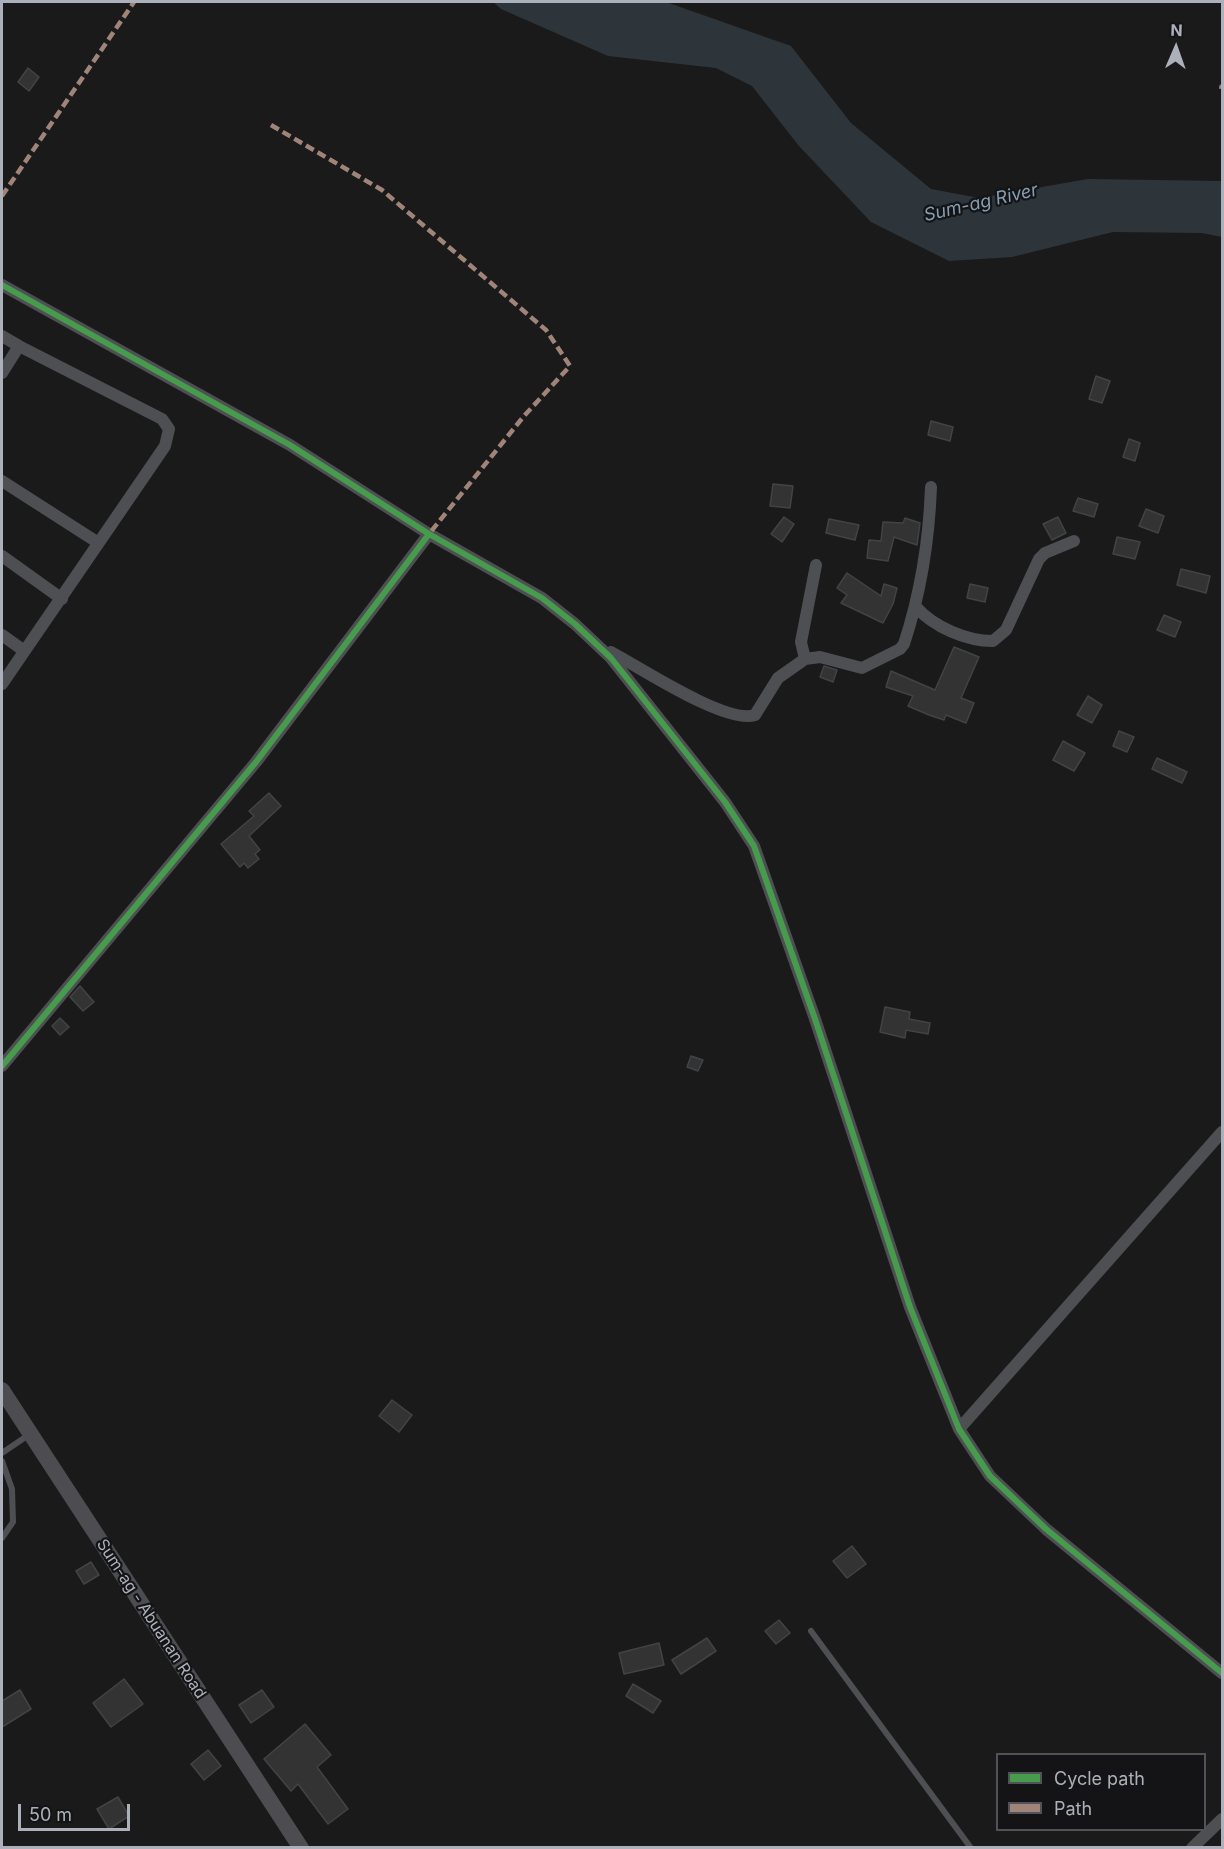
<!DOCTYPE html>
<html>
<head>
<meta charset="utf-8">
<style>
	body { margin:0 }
	#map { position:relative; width:1224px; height:1849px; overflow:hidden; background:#1a1a1a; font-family:Inter,sans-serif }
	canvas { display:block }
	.frame { position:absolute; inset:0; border:3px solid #acb0ba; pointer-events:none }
	.legend { position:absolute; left:996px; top:1753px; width:210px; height:78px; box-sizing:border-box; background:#141416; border:2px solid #515258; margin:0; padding:8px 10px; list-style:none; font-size:18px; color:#acb0ba }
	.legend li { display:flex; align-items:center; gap:12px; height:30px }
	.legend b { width:30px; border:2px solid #515258 }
	.north { position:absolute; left:1146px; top:18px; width:60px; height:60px; -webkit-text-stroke:4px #141416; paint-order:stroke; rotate:2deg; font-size:16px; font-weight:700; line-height:24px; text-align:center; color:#acb0ba }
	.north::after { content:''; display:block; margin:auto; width:21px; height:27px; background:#acb0ba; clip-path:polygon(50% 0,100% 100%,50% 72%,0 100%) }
	.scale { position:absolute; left:18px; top:1804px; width:112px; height:27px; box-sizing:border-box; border:3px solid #acb0ba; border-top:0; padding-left:8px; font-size:18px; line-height:21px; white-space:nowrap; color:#acb0ba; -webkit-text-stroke:4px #141416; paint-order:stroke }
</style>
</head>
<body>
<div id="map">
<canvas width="1224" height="1849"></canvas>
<div class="frame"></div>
<ul class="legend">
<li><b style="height:8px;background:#469c4c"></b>Cycle path</li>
<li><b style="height:8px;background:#a18479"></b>Path</li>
</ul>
<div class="north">N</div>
<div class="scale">50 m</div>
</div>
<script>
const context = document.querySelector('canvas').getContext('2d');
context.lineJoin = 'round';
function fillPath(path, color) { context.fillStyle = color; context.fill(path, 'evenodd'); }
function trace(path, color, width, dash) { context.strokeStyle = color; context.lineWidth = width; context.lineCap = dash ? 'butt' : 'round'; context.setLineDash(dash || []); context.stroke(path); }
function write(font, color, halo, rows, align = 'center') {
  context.font = font + ' Inter,sans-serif'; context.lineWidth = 4.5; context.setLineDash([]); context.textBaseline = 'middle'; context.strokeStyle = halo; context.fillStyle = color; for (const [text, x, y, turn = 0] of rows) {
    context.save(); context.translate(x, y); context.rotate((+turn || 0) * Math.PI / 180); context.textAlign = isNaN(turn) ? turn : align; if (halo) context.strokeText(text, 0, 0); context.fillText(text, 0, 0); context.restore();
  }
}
fillPath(new Path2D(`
	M493,2H666L791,46L851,123L931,189L979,198L1088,179L1222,181V237L1202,233L1113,232L1012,257L949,261L871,222L799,146L752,86L716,68L608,56L501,9Z`), '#2d353b');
const building = new Path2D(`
	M28,68L39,77L29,91L18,82Z
	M1096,376L1110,381L1102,403L1089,399Z
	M931,421L953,427L950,441L928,435Z
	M1129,439L1140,443L1135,461L1123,457Z
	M773,484L793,486L790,508L770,506Z
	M1078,498L1098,504L1094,517L1073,511Z
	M1146,509L1164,516L1158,533L1139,526Z
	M784,517L794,524L782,542L771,534Z
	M1058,517L1066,533L1052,540L1043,524Z
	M905,518L920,523L917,545L894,537L888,561L867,558L869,540L881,541L883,522L903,523Z
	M829,519L859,525L855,540L826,533Z
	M1117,537L1140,542L1135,559L1113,554Z
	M1181,569L1210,576L1206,593L1177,585Z
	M847,573L881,596L884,584L897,588L893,604L883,623L841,603L847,595L837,588Z
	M970,584L988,588L985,602L967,598Z
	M1164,615L1181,622L1175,637L1157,630Z
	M954,647L979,657L961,698L974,703L966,723L946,715L944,720L929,715L908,706L913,696L886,687L891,671L935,690Z
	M824,666L837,670L833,682L820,677Z
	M1088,696L1102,705L1092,723L1077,715Z
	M1119,731L1134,737L1127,752L1113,746Z
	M1063,741L1085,753L1074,771L1053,760Z
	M1157,758L1187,772L1182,783L1152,769Z
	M269,793L281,806L249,836L260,850L255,854L259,859L248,868L244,863L240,867L221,844L254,816L249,811Z
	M80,986L94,1002L83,1011L70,997Z
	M885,1007L910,1012L909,1019L930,1023L928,1034L906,1030L905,1038L880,1032Z
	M60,1018L69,1027L60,1035L52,1026Z
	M691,1056L703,1060L698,1071L687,1067Z
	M392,1400L412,1415L399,1432L379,1416Z
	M852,1546L866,1564L847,1578L833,1561Z
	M91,1562L99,1575L84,1584L76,1571Z
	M779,1620L790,1633L776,1644L765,1631Z
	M707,1638L716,1651L681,1674L672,1660Z
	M659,1643L664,1665L624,1674L619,1653Z
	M124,1679L143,1704L111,1727L93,1703Z
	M633,1684L661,1701L653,1713L626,1696Z
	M20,1690L31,1709L2,1727V1701Z
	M262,1690L274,1707L251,1723L239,1705Z
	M305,1724L331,1755L317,1767L348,1809L328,1824L298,1784L291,1791L264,1759Z
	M208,1750L221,1766L204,1780L191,1764Z
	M118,1797L129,1816L109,1829L97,1809Z`);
fillPath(building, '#333334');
trace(building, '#424346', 1.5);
trace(new Path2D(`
	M2,1453L30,1434
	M2,1461L12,1489L13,1522L2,1538
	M811,1631L971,1848`), '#4e4f53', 6);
trace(new Path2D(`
	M2,285L290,445L429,534L542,598L575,624L611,658L725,802L754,846L815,1019L910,1307L959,1429L990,1476L1046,1529L1222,1673
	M2,336L19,346L2,373
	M2,481L97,542
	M2,556L62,599
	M916,607C934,627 966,641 993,641L1006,630L1039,559L1045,553L1074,541
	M2,635L23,650
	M611,652C639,667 727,725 755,715L778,678L805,659L820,657L862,668L900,649L904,644C921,592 929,542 931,487
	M805,659L801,642L816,565
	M2,684L165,446L169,429L162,419L19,346
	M2,1066L256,762L429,534
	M959,1429L1222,1132
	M1192,1848L1222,1819`), '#4e4f53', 12);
trace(new Path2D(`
	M2,1390L301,1848`), '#4d4d51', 16);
trace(new Path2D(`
	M1221,89L1222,85
	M271,125L382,190L546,330L570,366L524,416L429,534
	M2,196L134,2`), '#a18479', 4.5, [9, 4.5]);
trace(new Path2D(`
	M2,285L290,445L429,534L542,598L575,624L611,658L725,802L754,846L815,1019L910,1307L959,1429L990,1476L1046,1529L1222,1673
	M2,1066L256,762L429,534`), '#469c4c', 6);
write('16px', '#acb0ba', '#141416', [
	["Sum-ag - Abuanan Road",151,1619,57]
]);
write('italic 18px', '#859eb3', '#141416', [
	["Sum-ag River",981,203,-13]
]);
</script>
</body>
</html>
